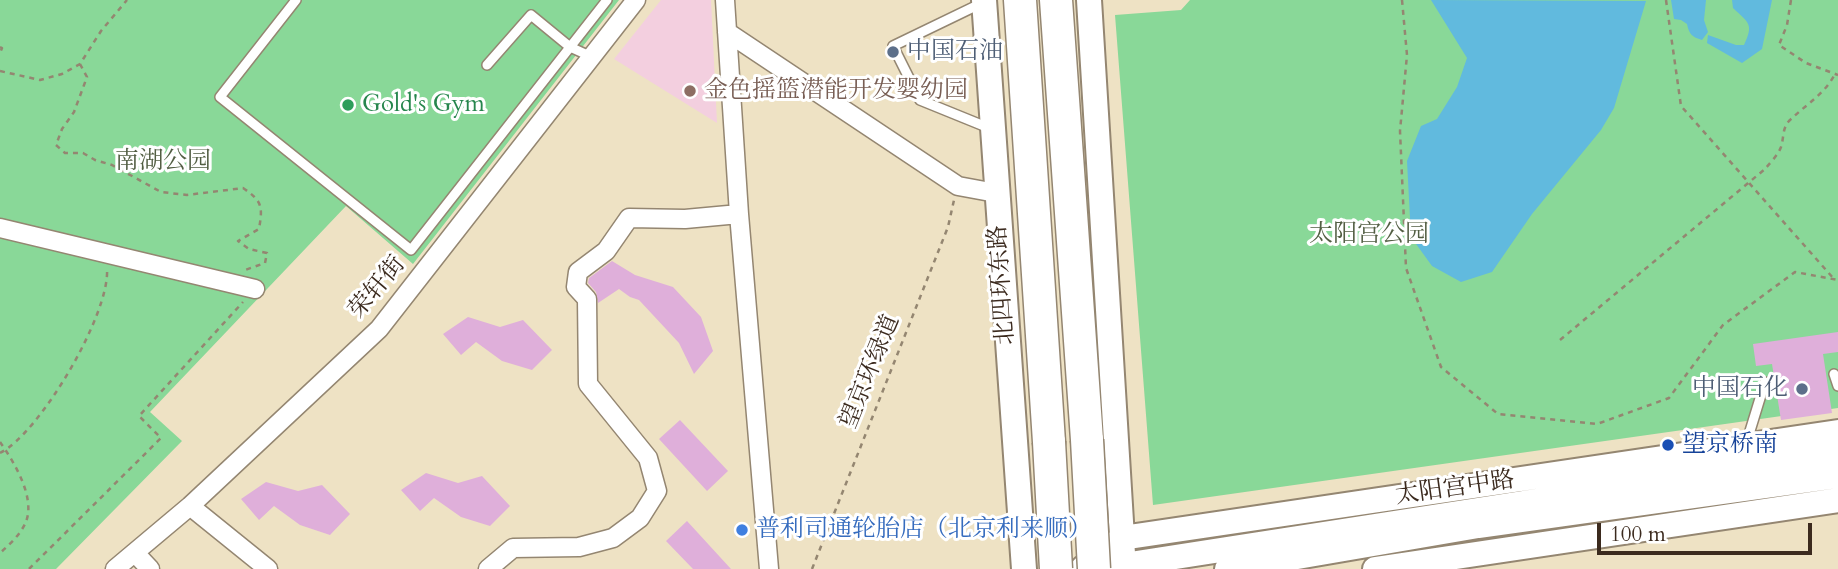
<!DOCTYPE html>
<html>
<head>
<meta charset="utf-8">
<style>
	body { margin:0 }
	#map { position:relative; width:1838px; height:569px; overflow:hidden; background:#eee2c4; font-family:Cardo,serif }
	canvas { display:block }
	.scale { position:absolute; left:1597px; top:523px; width:215px; height:32px; box-sizing:border-box; border:4px solid #3b2a1e; border-top:0; padding-left:9px; font-size:21px; line-height:24px; white-space:nowrap; color:#3b2a1e; -webkit-text-stroke:5px #fff; paint-order:stroke }
</style>
</head>
<body>
<div id="map">
<canvas width="1838" height="569"></canvas>
<div class="scale">100 m</div>
</div>
<script>
const context = document.querySelector('canvas').getContext('2d');
context.lineJoin = 'round';
function fillPath(path, color) { context.fillStyle = color; context.fill(path, 'evenodd'); }
function trace(path, color, width, dash) { context.strokeStyle = color; context.lineWidth = width; context.lineCap = dash ? 'butt' : 'round'; context.setLineDash(dash || []); context.stroke(path); }
function write(font, color, halo, rows, align = 'center') {
  context.font = font + ' Cardo,"Noto Serif SC",serif'; context.lineWidth = 6; context.setLineDash([]); context.textBaseline = 'middle'; context.strokeStyle = halo; context.fillStyle = color; for (const [text, x, y, turn = 0] of rows) {
    context.save(); context.translate(x, y); context.rotate((+turn || 0) * Math.PI / 180); context.textAlign = isNaN(turn) ? turn : align; if (halo) context.strokeText(text, 0, 0); context.fillText(text, 0, 0); context.restore();
  }
}
fillPath(new Path2D(`
	M661,0H711L717,123L614,59Z`), '#f3cfdf');
fillPath(new Path2D(`
	M0,0H619L413,264L346,206L150,412L182,441L56,569H0Z
	M1190,0H1838V408L1153,505L1115,15L1181,10Z`), '#89d898');
fillPath(new Path2D(`
	M1431,0L1646,1L1614,108L1601,130L1532,214L1492,272L1461,282L1432,266L1411,237L1407,161L1421,126L1437,119L1457,87L1467,58Z
	M1671,0H1706L1704,20L1708,32L1702,40C1692,37 1689,34 1687,24L1681,20L1674,19Z
	M1732,0H1772L1762,49L1742,63L1707,43L1708,35L1736,45H1744C1754,24 1749,23 1733,8Z`), '#61bade');
fillPath(new Path2D(`
	M612,261L635,275L673,287L701,317L713,351L694,374L679,343L639,300L630,297L619,289L598,303L596,292L588,283L589,278Z
	M468,317L500,327L523,320L552,350L532,370L502,361L476,342L461,355L443,334Z
	M1838,332V352L1823,354L1832,413L1781,420L1772,364L1756,366L1753,344Z
	M680,420L728,471L707,491L659,439Z
	M426,473L458,483L482,476L510,506L490,526L461,517L434,498L420,511L401,490Z
	M266,482L298,491L322,485L350,514L330,535L300,525L274,506L259,520L241,499Z
	M687,521L731,569H693L666,541Z`), '#dfafda');
const lane = new Path2D(`
	M296,0L220,97L411,250L607,0
	M982,3L893,46L920,100L989,128
	M487,65L531,15L570,47L592,57
	M1834,374L1838,386
	M1746,444L1765,382`);
const street = new Path2D(`
	M725,0L739,214L769,569
	M727,32L958,186L996,193
	M0,228L255,289
	M190,506L268,569
	M135,553L150,569
	M115,569L190,506L379,329L636,0
	M488,569L513,548L579,547L613,538L640,518L657,491L648,458L588,384L587,299L576,287L578,272L606,251L629,218L685,219L739,214`);
const secondary = new Path2D(`
	M984,0L1024,569
	M1089,0L1123,554
	M1083,568L1122,538L1838,432
	M1098,569L1838,454
	M1227,569L1478,526L1838,476
	M1375,569L1838,500`);
const highway = new Path2D(`
	M1020,0L1049,442
	M1056,0L1087,440`);
trace(lane, '#948671', 12);
trace(street, '#948671', 21);
trace(secondary, '#948671', 28);
trace(highway, '#948671', 35);
trace(new Path2D(`
	M1402,0L1407,55L1400,131L1406,268L1441,367L1498,414L1597,424L1669,398L1723,325L1795,272L1838,280
	M1666,0L1681,106L1834,279
	M1791,0L1787,25L1779,45L1806,63L1838,75
	M0,47L2,48L0,53
	M80,64L87,77L74,112L62,129L56,145L65,153H83L95,160L112,165L161,192L187,195L243,188C262,201 263,206 259,229L238,241L249,249L267,253L265,263L245,270
	M0,71L40,80L62,74L80,64L101,31L127,0
	M1560,340L1765,169C1770,163 1778,155 1781,147C1784,138 1782,129 1789,121C1805,105 1824,95 1835,74
	M0,442C14,462 37,499 25,524C19,536 9,545 0,553
	M0,453C40,433 110,314 107,269
	M29,569L161,438L139,416L243,302
	M812,569L948,227L954,200`), '#948671', 2.5, [5, 5]);
trace(lane, '#fff', 9);
trace(street, '#fff', 18);
trace(secondary, '#fff', 24);
trace(highway, '#fff', 32);
const highwayBridge = new Path2D(`
	M1087,440L1094,569
	M1049,442L1056,569`);
trace(highwayBridge, '#948671', 35, []);
trace(highwayBridge, '#fff', 32);
for (const [x, y, r, color] of [
	[893,52,7,"#5c6f8a"],
	[690,91,7,"#8d6e63"],
	[348,105,7,"#2e9e5b"],
	[1802,389,7,"#5c6f8a"],
	[1668,445,7,"#1a4fb4"],
	[742,530,7,"#3f7fe0"]
]) { const dot = new Path2D(); dot.arc(x, y, r, 0, 2 * Math.PI); context.fillStyle = color; context.fill(dot); trace(dot, '#fff', 2.5); }
write('24px', '#4e5e75', '#fff', [
	["中国石油",907,52],
	["中国石化",1788,389,"right"]
], 'left');
write('24px', '#785e54', '#fff', [
	["金色摇篮潜能开发婴幼园",704,91]
], 'left');
write('24px', '#27864d', '#fff', [
	["Gold's Gym",362,105]
], 'left');
write('24px', '#525e43', '#fff', [
	["南湖公园",163,162],
	["太阳宫公园",1369,235]
]);
write('24px', '#3b2a1e', '#fff', [
	["北四环东路",1003,285,-94],
	["荣轩街",378,288,-50],
	["望京环绿道",871,372,-68],
	["太阳宫中路",1455,489,-8]
]);
write('24px', '#164399', '#fff', [
	["望京桥南",1682,445]
], 'left');
write('24px', '#366cbe', '#fff', [
	["普利司通轮胎店（北京利来顺）",756,530]
], 'left');
</script>
</body>
</html>
